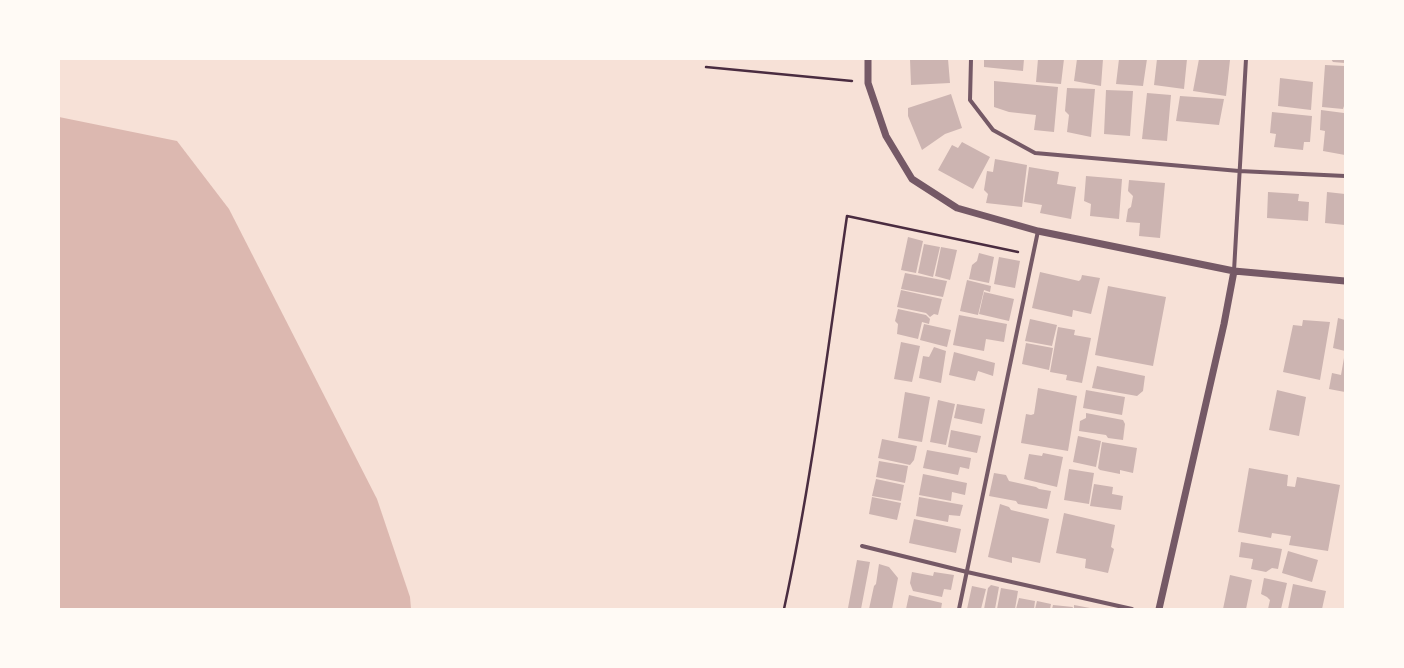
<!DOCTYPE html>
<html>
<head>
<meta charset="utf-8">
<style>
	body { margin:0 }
	#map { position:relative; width:1404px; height:668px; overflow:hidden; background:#f7e1d7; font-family:Quicksand,sans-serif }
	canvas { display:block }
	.frame { position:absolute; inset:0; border:60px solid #fffaf5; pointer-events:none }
</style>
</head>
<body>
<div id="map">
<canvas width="1404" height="668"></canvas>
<div class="frame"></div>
</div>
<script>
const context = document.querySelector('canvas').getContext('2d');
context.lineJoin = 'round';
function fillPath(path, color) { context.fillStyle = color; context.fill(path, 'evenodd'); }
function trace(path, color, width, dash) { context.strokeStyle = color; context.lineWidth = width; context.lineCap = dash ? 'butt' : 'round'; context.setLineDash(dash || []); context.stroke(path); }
fillPath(new Path2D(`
	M59,117L177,141L229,209L377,499L410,597L411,609H59Z`), '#dcb8b0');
fillPath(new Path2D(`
	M910,59H948L950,83L911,85Z
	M984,59H1024L1023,71L984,67Z
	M1038,59H1064L1061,84L1036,82Z
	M1077,59H1103L1101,86L1074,81Z
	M1119,59H1147L1143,86L1116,84Z
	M1157,59H1187L1184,89L1154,85Z
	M1199,59L1230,60L1226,96L1193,91Z
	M1331,59H1345V63L1333,62Z
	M1325,65L1345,66V103L1343,109L1322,107Z
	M1280,78L1313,82L1311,110L1278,106Z
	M994,81L1058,87L1054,132L1034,130L1036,115L1009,112L994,107Z
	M1067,88L1095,89L1091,137L1067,132L1069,115L1065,111Z
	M1106,90L1133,91L1130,136L1104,134Z
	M1147,93L1171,95L1167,141L1142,139Z
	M951,94L962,128L945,134L922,150L908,116V108Z
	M1180,96L1224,99L1219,125L1176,121Z
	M1321,110L1344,113L1345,155L1323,151L1325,131L1320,130Z
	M1272,112L1312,116L1310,142H1304L1303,150L1274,147L1276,134L1270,133Z
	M962,142L990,157L973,189L938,170L952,145L958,148Z
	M995,159L1027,165L1022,207L986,203L988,194L984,190L987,171L993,172Z
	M1029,167L1059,172L1057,184L1076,187L1071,219L1040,213L1042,205L1024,202Z
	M1086,176L1122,179L1119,219L1090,216L1091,204L1084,201Z
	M1129,180L1165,183L1160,238L1139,236L1140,223L1126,222L1128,209L1131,207L1133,196L1128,191Z
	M1268,192L1299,194L1298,201L1309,202L1308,221L1267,218Z
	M1327,192L1345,194V225L1325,223Z
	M908,237L923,241L916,273L901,270Z
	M924,244L940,247L933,277L918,273Z
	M941,247L957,250L950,280L935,276Z
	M979,253L994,257L989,283L969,279L972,265L977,261Z
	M999,257L1020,261L1015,288L994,284Z
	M1040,272L1079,281L1081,279L1082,275L1100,278L1091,314L1073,310L1072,317L1032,308Z
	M905,273L947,281L943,297L901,289Z
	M967,280L991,286L990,292L984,290L978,315L960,311Z
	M1108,286L1166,297L1153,366L1095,355Z
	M901,290L942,299L938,315L934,314L930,317L926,313L897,307Z
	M984,292L1014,299L1009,321L979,314Z
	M898,309L926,315L930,319L929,324L922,322L918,339L897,334L898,324L895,321Z
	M959,315L1007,324L1004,342L986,339L984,351L953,345Z
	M1338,318L1345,320V351L1333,348Z
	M1030,319L1057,325L1052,346L1025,341Z
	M1303,320L1330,322L1320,380L1283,372L1293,325L1302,326Z
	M924,324L951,330L947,347L920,340Z
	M1058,327L1075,330L1074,335L1091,338L1082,383L1066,380L1067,375L1050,372Z
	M901,342L920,346L912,382L894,379Z
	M1026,343L1053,348L1049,370L1022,364Z
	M934,347L946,351L941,383L919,378L923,356L929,357Z
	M954,352L995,363L993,376L978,371L975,381L949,375Z
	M1344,358L1345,392L1329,389L1332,373L1341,375Z
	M1097,366L1145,376L1143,391L1137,396L1092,388Z
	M1038,388L1077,396L1068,451L1021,443L1026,414L1031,415L1034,414Z
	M1086,390L1125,397L1122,415L1083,408Z
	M1277,390L1306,397L1299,436L1269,430Z
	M905,392L930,397L922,442L898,438Z
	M938,400L955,404L946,445L930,442Z
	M957,404L985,409L982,424L954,418Z
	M1086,413L1123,420L1125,424L1123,440L1108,438L1106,435L1079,431L1080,421L1086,418Z
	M951,430L981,436L977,453L948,447Z
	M1078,436L1101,441L1096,467L1073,462Z
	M882,439L917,446L914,460L910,465L878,458Z
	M1102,442L1137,448L1133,473L1120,470V474L1100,470L1098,468Z
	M927,450L971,458L969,469L960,467L958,475L923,468Z
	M1043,453L1063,457L1057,487L1024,479L1029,454L1042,456Z
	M879,461L908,466L905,483L876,477Z
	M1249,468L1288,475L1287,486L1295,487L1297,477L1340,485L1328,551L1289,545L1291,536L1272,533L1271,538L1238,532Z
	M1069,469L1094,473L1089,504L1064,500Z
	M994,473L1006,475L1009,481L1036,487L1039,489L1051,491L1047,509L1018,504L1016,501L989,496Z
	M923,474L967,483L965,495L952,492L951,501L919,495Z
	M876,479L904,485L901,501L872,496Z
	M1094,484L1113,487L1112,494L1123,496L1121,510L1090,506Z
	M872,497L901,503L897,520L869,514Z
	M919,497L963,505L960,516L949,515L948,522L916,516Z
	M1000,504L1009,507L1011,510L1049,519L1040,563L1012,557V563L988,557Z
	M1064,513L1115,525L1111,547L1114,549L1108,573L1085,568L1086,559L1056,553Z
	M914,519L961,529L956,553L909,543Z
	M1241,542L1282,549L1278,569L1272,568L1266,572L1251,569L1253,559L1239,557Z
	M1288,551L1318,560L1312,582L1282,573Z
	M857,560L870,562L861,609L848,608Z
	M879,564L889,567L898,578L892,609H869L874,586L876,584Z
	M912,572L933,576L934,572L954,575L951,590L944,589L942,597L913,591L910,583Z
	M1230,575L1252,580L1246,609H1223Z
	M1264,578L1287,583L1281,609H1268L1270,600L1267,597L1261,594Z
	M1293,584L1326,591L1322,609H1288Z
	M991,585L999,587L995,609H984L988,588Z
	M972,586L986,589L981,609H967Z
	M1001,588L1018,591L1015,609H997Z
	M909,595L942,603L941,609H906Z
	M1019,598L1035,601L1034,609H1016Z
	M1037,601L1051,604L1050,609H1035Z
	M1053,605L1073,607L1072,609H1052Z
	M1074,605L1090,608V609H1074Z`), '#ccb4b1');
trace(new Path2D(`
	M706,67L852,81
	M784,609C812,479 828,347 847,216L1018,252`), '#4a2c40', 2.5);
trace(new Path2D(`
	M971,59L970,100L993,130L1035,153L1239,171L1345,176
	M1234,271L1246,59
	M862,546L967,572L1132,609
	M959,609L1038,231`), '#755966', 4);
trace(new Path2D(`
	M868,59V83L886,136L912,179L957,208L1038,231L1234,271L1345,281
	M1159,609L1224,324L1234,271`), '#755966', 7);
</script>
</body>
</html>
